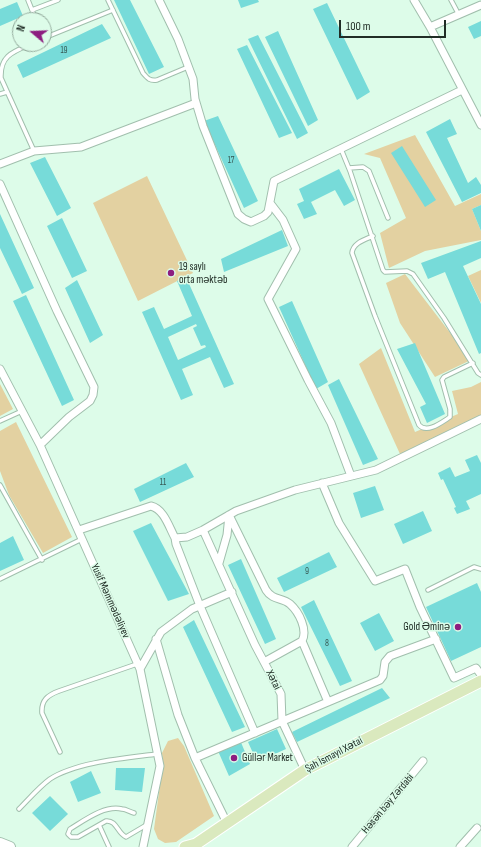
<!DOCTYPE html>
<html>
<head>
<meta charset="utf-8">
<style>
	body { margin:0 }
	#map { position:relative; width:481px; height:847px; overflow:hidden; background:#ddfce9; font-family:"Sofia Sans Condensed",sans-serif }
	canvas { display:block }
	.north { position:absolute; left:12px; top:12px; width:40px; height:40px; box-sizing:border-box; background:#ddfce9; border:1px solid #92a99b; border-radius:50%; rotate:289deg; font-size:11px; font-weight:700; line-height:16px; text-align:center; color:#212d26 }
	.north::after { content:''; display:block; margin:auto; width:14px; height:18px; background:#8d1d80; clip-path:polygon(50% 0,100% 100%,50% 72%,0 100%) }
	.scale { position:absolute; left:339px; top:20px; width:107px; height:18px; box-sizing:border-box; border:2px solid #212d26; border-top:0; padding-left:5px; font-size:12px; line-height:14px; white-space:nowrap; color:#212d26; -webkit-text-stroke:3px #ddfce9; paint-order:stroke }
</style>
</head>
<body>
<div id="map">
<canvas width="481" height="847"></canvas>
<div class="north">N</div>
<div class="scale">100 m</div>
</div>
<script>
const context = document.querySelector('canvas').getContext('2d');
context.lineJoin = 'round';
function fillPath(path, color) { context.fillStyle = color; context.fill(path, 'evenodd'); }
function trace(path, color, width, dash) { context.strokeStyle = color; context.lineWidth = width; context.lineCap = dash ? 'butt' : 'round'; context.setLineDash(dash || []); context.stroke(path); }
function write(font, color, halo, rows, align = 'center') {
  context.font = font + ' "Sofia Sans Condensed",sans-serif'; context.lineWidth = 3; context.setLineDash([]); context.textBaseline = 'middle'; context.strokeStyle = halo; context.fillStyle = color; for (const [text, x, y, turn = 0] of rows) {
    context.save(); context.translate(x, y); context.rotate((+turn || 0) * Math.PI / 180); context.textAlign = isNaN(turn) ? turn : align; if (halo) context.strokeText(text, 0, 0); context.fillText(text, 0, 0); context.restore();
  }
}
fillPath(new Path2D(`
	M415,135L455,206L481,194V205L472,209L481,231V240L425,251L389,268L380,233L406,218L380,158L364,154Z
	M147,176L193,273L138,301L93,203Z
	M481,270V303L468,276Z
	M405,274L471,360L435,377L400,323L386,283Z
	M381,348L415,432L458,414L452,391L471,387L481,382V416L400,454L359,364Z
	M0,384L13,409L0,416Z
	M16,422L72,537L43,553L9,495L0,471V431Z
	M178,738L184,746L214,816L176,842L165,843L158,839L154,829L163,763L162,753L168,741Z`), '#e3d1a1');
fillPath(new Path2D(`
	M114,0H130L164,67L149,74Z
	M238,0H258L259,2L241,8Z
	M17,2L23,16L0,26V9Z
	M327,3L370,92L357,100L313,9Z
	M481,21V36L474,39L468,27Z
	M102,24L111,38L23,78L17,65Z
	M278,31L318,120L308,126L265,37Z
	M258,35L308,133L297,139L248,39Z
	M247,45L292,133L279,138L237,49Z
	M218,116L258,201L244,208L204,121Z
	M450,119L457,134L447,138L468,183L476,177L481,185V193L462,202L426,132Z
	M402,146L436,200L425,207L391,153Z
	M45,157L71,208L57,216L30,163Z
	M339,169L355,200L344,206L335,190L311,202L317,214L304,219L297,204L304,201L299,189Z
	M481,205V231L472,209Z
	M0,214L34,288L22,294L0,248Z
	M62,218L87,271L72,278L47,226Z
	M282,230L288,246L224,272L221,259Z
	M481,241V258L463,266L481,304V353L479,354L445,272L428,279L421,263Z
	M186,277L234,384L224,388L210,357L182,369L193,395L181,400L142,312L154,307L164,329L192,316L177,281ZM196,324L197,326L193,328L201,346L205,345L206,347L178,360L168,337Z
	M77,280L103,335L90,343L65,288Z
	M26,295L74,400L62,406L13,301Z
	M292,301L328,382L316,389L279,307Z
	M415,343L445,414L427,423L420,407L426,404L397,349Z
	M339,379L378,459L363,465L328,385Z
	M477,455L481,463V494L466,501L470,509L457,514L454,508L456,507L443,479L441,480L438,473L450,467L455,477L470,471L465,460Z
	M186,463L194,477L140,502L134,489Z
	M375,486L384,510L361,518L353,493Z
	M423,511L432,531L403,544L394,524Z
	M151,523L189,594L168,601L133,531Z
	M13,536L24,560L0,571V543Z
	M329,552L337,567L284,592L277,578Z
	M241,559L276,639L265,644L228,565Z
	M477,583L481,592V647L451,661L426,607Z
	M314,600L352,681L340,686L301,607Z
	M379,613L394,641L375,651L360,623Z
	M194,620L245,727L232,732L183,627Z
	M382,688L390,698L297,742L292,732Z
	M277,729L286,749L257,762L248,742Z
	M240,740L250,764L229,776L218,751Z
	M116,768H145L142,792L115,790Z
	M91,771L101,793L78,802L70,782Z
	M50,796L68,814L50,831L32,813Z`), '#77dbd9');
const lane = new Path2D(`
	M28,0L36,20
	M108,0L143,73C148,79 150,81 157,80L188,67
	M451,0L459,15
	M32,10L58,0
	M44,38L113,10
	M31,44C12,52 0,56 1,78L34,151
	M0,94L7,92
	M341,149L350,171L383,270L385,272L407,271L413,274L444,318L478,373L481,375
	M349,168L363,167L369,171L388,218
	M373,236C364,240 353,243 352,253L375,316L419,425C427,434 442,422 450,417V409L442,380L444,377L473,363
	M0,421L22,411
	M0,485L42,560
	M0,579L82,539
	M428,590L474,567L481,569
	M60,752L42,713C41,700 48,695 59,691L137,664
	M19,809C29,799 39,787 50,779C76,762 126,758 157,754
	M134,813C130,812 126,809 122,809C104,805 85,820 70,829L68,834L71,837H78L106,821C117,820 117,833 126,837L148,824
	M99,825L109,847`);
const street = new Path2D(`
	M159,0L178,39L193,79L195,99L203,126L238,214L244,219L251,222L264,216L268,212L274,181L462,90
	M414,0L430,27L481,125
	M430,27L481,5
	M0,164L34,151L81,147L196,103
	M0,184L57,311L94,387L93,395L90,401L69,417L40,445
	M270,203L283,220L296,249L268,299L308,380L331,423L351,476
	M0,369L40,445L140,669L160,766L143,847
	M322,483L339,523L375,581L405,569L420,607L454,678L476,668L481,675
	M229,515L266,590C273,601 282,597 290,604C299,612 308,630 302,641L264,662
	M79,530L151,506C164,509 169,527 175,538L187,537L203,530L236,511L295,490L376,470L481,419
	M203,530L255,645L281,694L282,721L305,770
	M175,538L176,544L200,606L255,733
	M219,563L227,535L229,515
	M156,639L178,715L195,758L227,823
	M302,641L328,702
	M140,669L161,632L192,609L232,592
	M195,758L380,680L383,676L385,662L390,656L436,639
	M352,847L423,761
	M460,847L477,828`);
const secondary = new Path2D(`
	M0,843L10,847`);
const primary = new Path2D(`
	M185,847L196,844L305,770L481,681`);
trace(lane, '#a1bfad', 5.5);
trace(street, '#a1bfad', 9);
trace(secondary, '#a1bfad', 12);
trace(primary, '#fff', 13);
trace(lane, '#fff', 3.5);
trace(street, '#fff', 7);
trace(secondary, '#fff', 10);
trace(primary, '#dae9be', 11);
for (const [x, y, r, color] of [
	[171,273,4,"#8d1d80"],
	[458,627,4,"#8d1d80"],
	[234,758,4,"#8d1d80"]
]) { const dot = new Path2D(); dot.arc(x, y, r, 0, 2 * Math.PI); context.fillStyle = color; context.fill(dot); trace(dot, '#ddfce9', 1.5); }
write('9px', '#365853', null, [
	["19",64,51],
	["17",231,161],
	["11",163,483],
	["9",307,572],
	["8",327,644]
]);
write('11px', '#212d26', '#ddfce9', [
	["19 saylı",179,267],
	["orta məktəb",179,280],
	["Gold Əminə",450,627,"right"],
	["Güllər Market",242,758]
], 'left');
write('11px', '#212d26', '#ddfce9', [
	["Yusif Məmmədəliyev",110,601,66],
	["Xətai",273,680,63],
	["Şah İsmayıl Xətai",334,755,-28],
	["Həsən bəy Zərdabi",388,804,-50]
]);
</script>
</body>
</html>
